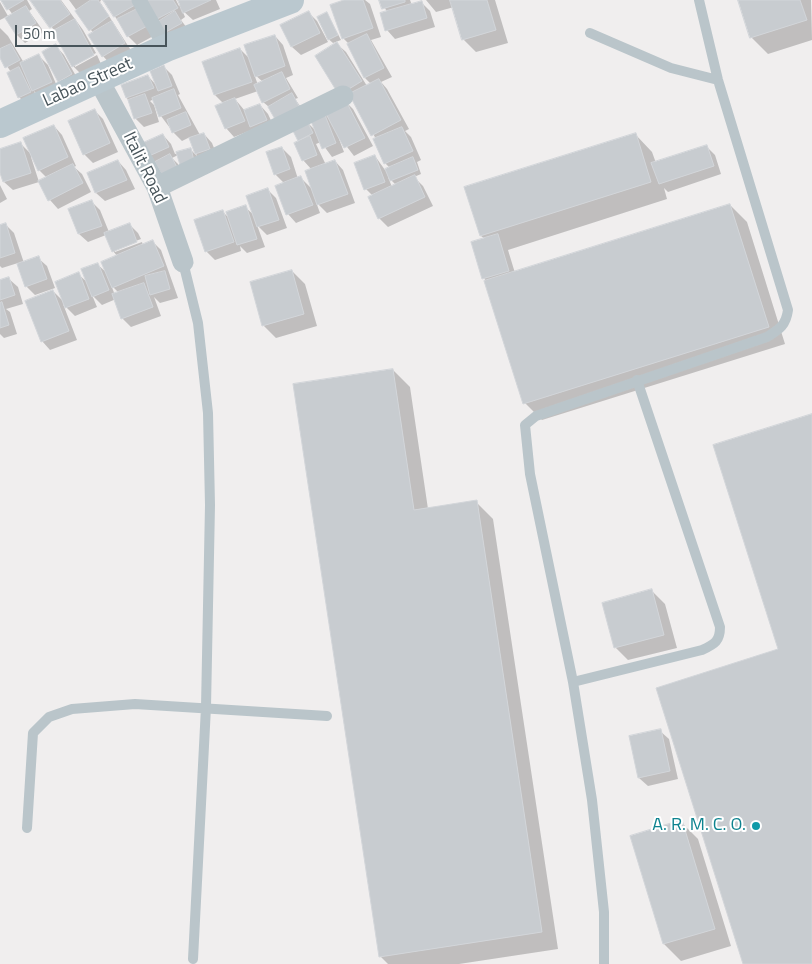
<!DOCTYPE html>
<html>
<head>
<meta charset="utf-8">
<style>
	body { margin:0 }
	#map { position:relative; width:812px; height:964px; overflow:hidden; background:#f0eeee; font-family:"Titillium Web",sans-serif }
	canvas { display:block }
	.scale { position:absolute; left:15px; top:25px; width:152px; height:22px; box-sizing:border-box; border:2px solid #47545a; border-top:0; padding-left:6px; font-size:15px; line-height:18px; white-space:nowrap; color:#47545a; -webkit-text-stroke:4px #fff; paint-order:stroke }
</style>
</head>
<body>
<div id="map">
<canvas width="812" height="964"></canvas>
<div class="scale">50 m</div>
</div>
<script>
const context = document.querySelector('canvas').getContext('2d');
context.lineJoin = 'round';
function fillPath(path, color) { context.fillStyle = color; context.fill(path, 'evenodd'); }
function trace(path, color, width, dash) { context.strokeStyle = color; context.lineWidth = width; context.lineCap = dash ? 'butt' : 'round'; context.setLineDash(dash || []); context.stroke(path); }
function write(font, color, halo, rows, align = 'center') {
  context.font = font + ' "Titillium Web",sans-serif'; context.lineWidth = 4; context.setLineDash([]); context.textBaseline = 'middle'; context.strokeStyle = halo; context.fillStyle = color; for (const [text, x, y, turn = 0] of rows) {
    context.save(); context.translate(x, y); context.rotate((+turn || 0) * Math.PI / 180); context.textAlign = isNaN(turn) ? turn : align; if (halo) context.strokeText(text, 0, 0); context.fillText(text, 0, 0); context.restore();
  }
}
fillPath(new Path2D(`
	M2,0H27L32,9L29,11L44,32L25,43L17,35L13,15Z
	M31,0H61L83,30L96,53L75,64V67L97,55L101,64L82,75L73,66L54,30Z
	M69,0H101L100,2L132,52L111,65L103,56L94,34Z
	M104,0H135L157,34L137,45L128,36Z
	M146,0H176L179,6L181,5L179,0H216L220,9L193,20L182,10L185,17L181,20L190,32L174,41L165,33Z
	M348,0H365L370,4L381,37L371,40L392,77L381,82L387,89L409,129L405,131L411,137L421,160L417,162L421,174L414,177L423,186L433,206L388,227L379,218L373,196L366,189L375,156L385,170L390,168L385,163L376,139L354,100L348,104L353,109L373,146L354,156L341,139H339L344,152L332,157L321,142L316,144L326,165L335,161L343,170L355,203L327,213L316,202L320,213L296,223L288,214L285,184L275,174L282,148L291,157L298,179L301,178L313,190L312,170L303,160L300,142L292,126L263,102L258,91L235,99L245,111L260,105L268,114L275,129H254L234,137L226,128L224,104L215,95L204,62L240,49L251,60L275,36L283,45L293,75L286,78L298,98L295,99L308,117L304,119L316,131L322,112L331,120L346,100L337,44L346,52L367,86L371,84L365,78L349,44L343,38ZM254,74L263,82L258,85ZM388,177L396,185L392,187Z
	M381,0H410L412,5L421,2L430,11L435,27L395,39L387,30V12Z
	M426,0H495L508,43L476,52L463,39L454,7L436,12Z
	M739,0H811L812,40L768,54L751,37Z
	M0,2L8,16L0,20Z
	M308,12L317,21L328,42L301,55L292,47L282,26Z
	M327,13L341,40L333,43L326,37Z
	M0,28L8,36L24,63L39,56L48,65L59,91L42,99L34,91L38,101L28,106L19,97L11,72L0,56Z
	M56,46L64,55L80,83L68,89L59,81Z
	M164,67L172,75L180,94L178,95L200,135L204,134L212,143L218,158L202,169L178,155L172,158L178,164L186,180L165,178L150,155L163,135L171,144L175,154L190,149L197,156L190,137L182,141L173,132L161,116L154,99L150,101L154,105L159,122L144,127L135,118L127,98L148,76L156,85Z
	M95,111L103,119L118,152L93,163L84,154Z
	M54,126L62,135L76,166L74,167L82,174L91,192L58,209L50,200L40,182L47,178L39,170L33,156L31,157L39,182L13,190L4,182L0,169V151L21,144L32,155Z
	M635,134L652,152L656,163L706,146L715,155L721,174L668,192L664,188L667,199L508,250L515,273L730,205L747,222L785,344L542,420L525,403L473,243L485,239L481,236Z
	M118,161L126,170L135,189L105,201L96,193L88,174Z
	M0,185L7,199L0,203Z
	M267,189L276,198L287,228L267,235L257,225L265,247L247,253L240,246L241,251L215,260L206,251L223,212L230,219L245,207L255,216Z
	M91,201L100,210L109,232L129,224L138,233L141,239L115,249V252L142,242L143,246L153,242L161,250L178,298L160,303L154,297L161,316L131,327L122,318L116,299L102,305L92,295L97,307L75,316L63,304L77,340L50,350L42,341L53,291L65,303L78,274L88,283L97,264L108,274L118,257L113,251L106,235L88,242L79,234L70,209ZM111,285L119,293L115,295Z
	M6,225L14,233L24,263L38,258L47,266L55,288L35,295L26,286L18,263L2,268L0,266V227Z
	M292,271L305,284L317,326L276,338L263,325Z
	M9,279L18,287L23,304L6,309L10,312L17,334L4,338L0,334V282Z
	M393,370L410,387L428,509L476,502L493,519L558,949L459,964H388L380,956Z
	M652,591L665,604L677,648L628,660L615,647Z
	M660,731L669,739L678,779L648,786L639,778Z
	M681,822L698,839L731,946L681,961L664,944Z`), '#0003');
const building = new Path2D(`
	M1,0H24L7,10Z
	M30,0H60L70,14L50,28Z
	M91,0H98L109,16L89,31L75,11Z
	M103,0H132L135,5L114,17Z
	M144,0H173L178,8L155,20Z
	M178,0H211L183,13Z
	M344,0H363L373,28L342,39L330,5Z
	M379,0H405V2L382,9Z
	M450,0H487L496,30L462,40Z
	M738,0H800L807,20L750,38Z
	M422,1L427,18L385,31L380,13Z
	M26,6L36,23L16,35L5,18Z
	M139,8L149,25L127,37L117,19Z
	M175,11L182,23L164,33L158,22Z
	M309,11L320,33L291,47L280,25Z
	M327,12L338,35L328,40L317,17Z
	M75,19L94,55L72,67L53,31Z
	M112,21L125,43L102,57L88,35Z
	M367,34L384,68L364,78L347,44Z
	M275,35L285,66L255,77L244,45Z
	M337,42L362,81L339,95L315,56Z
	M11,44L20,60L5,68L0,58V49Z
	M56,44L72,74L58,82L42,52Z
	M240,48L252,82L214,95L202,62Z
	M39,54L52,82L32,91L20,63Z
	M164,65L172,86L158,91L150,71Z
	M19,67L31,92L18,98L7,73Z
	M282,72L290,89L262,103L254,85Z
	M148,75L154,88L126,98L121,85Z
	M379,79L401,120L371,136L349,94Z
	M174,89L181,108L159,117L152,98Z
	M292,93L300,108L276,121L268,107Z
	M145,94L152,113L134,119L128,100Z
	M235,98L245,121L225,129L215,106Z
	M345,99L365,138L344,148L324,110Z
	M260,104L267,120L250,127L244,110Z
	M95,109L110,143L83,155L68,121Z
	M323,110L336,143L322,149L309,116Z
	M186,112L191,125L172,133L167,120Z
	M305,117L313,133L298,141L290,125Z
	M54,125L68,157L38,171L23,138Z
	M402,127L413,151L384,164L373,139Z
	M204,133L210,149L195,154L189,138Z
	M636,133L651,182L480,236L464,187Z
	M163,134L169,147L149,156L143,143Z
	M310,136L317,155L302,161L294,143Z
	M21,142L31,173L3,182L0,173V149Z
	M707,145L714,166L659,184L651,163Z
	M282,147L290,169L274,175L266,152Z
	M191,148L194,161L180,165L176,152Z
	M170,154L179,171L164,179L155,162Z
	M375,155L385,182L364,190L354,163Z
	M413,157L418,170L390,181L385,169Z
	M118,160L127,180L95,193L87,173Z
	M335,160L348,194L317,205L305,171Z
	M73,164L83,183L48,201L38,181Z
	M415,175L425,197L378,219L368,197Z
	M301,176L313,205L286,215L275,186Z
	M268,188L279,220L257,227L246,196Z
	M92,200L102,226L78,234L68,209Z
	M730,204L769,327L523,404L484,281Z
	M246,205L257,239L237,245L226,212Z
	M223,210L234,242L205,252L194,220Z
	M6,223L15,253L0,258V225Z
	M130,223L137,242L112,252L104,233Z
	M498,234L509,271L482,279L471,242Z
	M153,240L164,266L112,288L101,262Z
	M39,256L47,279L25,287L17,264Z
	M98,263L109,290L92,297L81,269Z
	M292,270L304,314L262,326L250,282Z
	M165,271L170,289L150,295L145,276Z
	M79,272L89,299L65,308L55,282Z
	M9,277L15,295L0,300V280Z
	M144,283L153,307L121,319L112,294Z
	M53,290L69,331L41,342L25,301Z
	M2,302L9,325L0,328V303Z
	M393,369L414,510L477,500L542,932L379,957L293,384Z
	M812,414V964H743L656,688L778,649L713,445Z
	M652,589L664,635L614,648L602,603Z
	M661,729L670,771L638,778L629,736Z
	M682,820L715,929L663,944L630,836Z`);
fillPath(building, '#c8ccd0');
trace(building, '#d2d5d9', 1);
trace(new Path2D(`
	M590,33L671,68L718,80
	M183,262L198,323L208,413L210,505L206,707L193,959
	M573,682L702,650C715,644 720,641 720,627L637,380
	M27,828L33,733L49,717L72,709L135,704L327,716
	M604,964V912L592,800L573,682L530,474L525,425L536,416L767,337C780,329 786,325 788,310L718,80L699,0`), '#bac5ca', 10);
trace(new Path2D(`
	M139,0L166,48`), '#bac5ca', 15);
trace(new Path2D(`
	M97,77L157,187L183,262
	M157,187L343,96`), '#bac5ca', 21);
trace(new Path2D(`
	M0,124L166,48L290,0`), '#bac8cf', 28);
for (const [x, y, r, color] of [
	[756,826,5,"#0f9aa8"]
]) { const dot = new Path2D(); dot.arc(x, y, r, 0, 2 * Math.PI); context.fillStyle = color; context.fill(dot); trace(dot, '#fff', 2); }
write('18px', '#47545a', '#fff', [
	["Labao Street",88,83,-24],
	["Italit Road",144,168,64]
]);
write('18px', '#0d838f', '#fff', [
	["A. R. M. C. O.",746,826]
], 'right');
</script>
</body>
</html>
